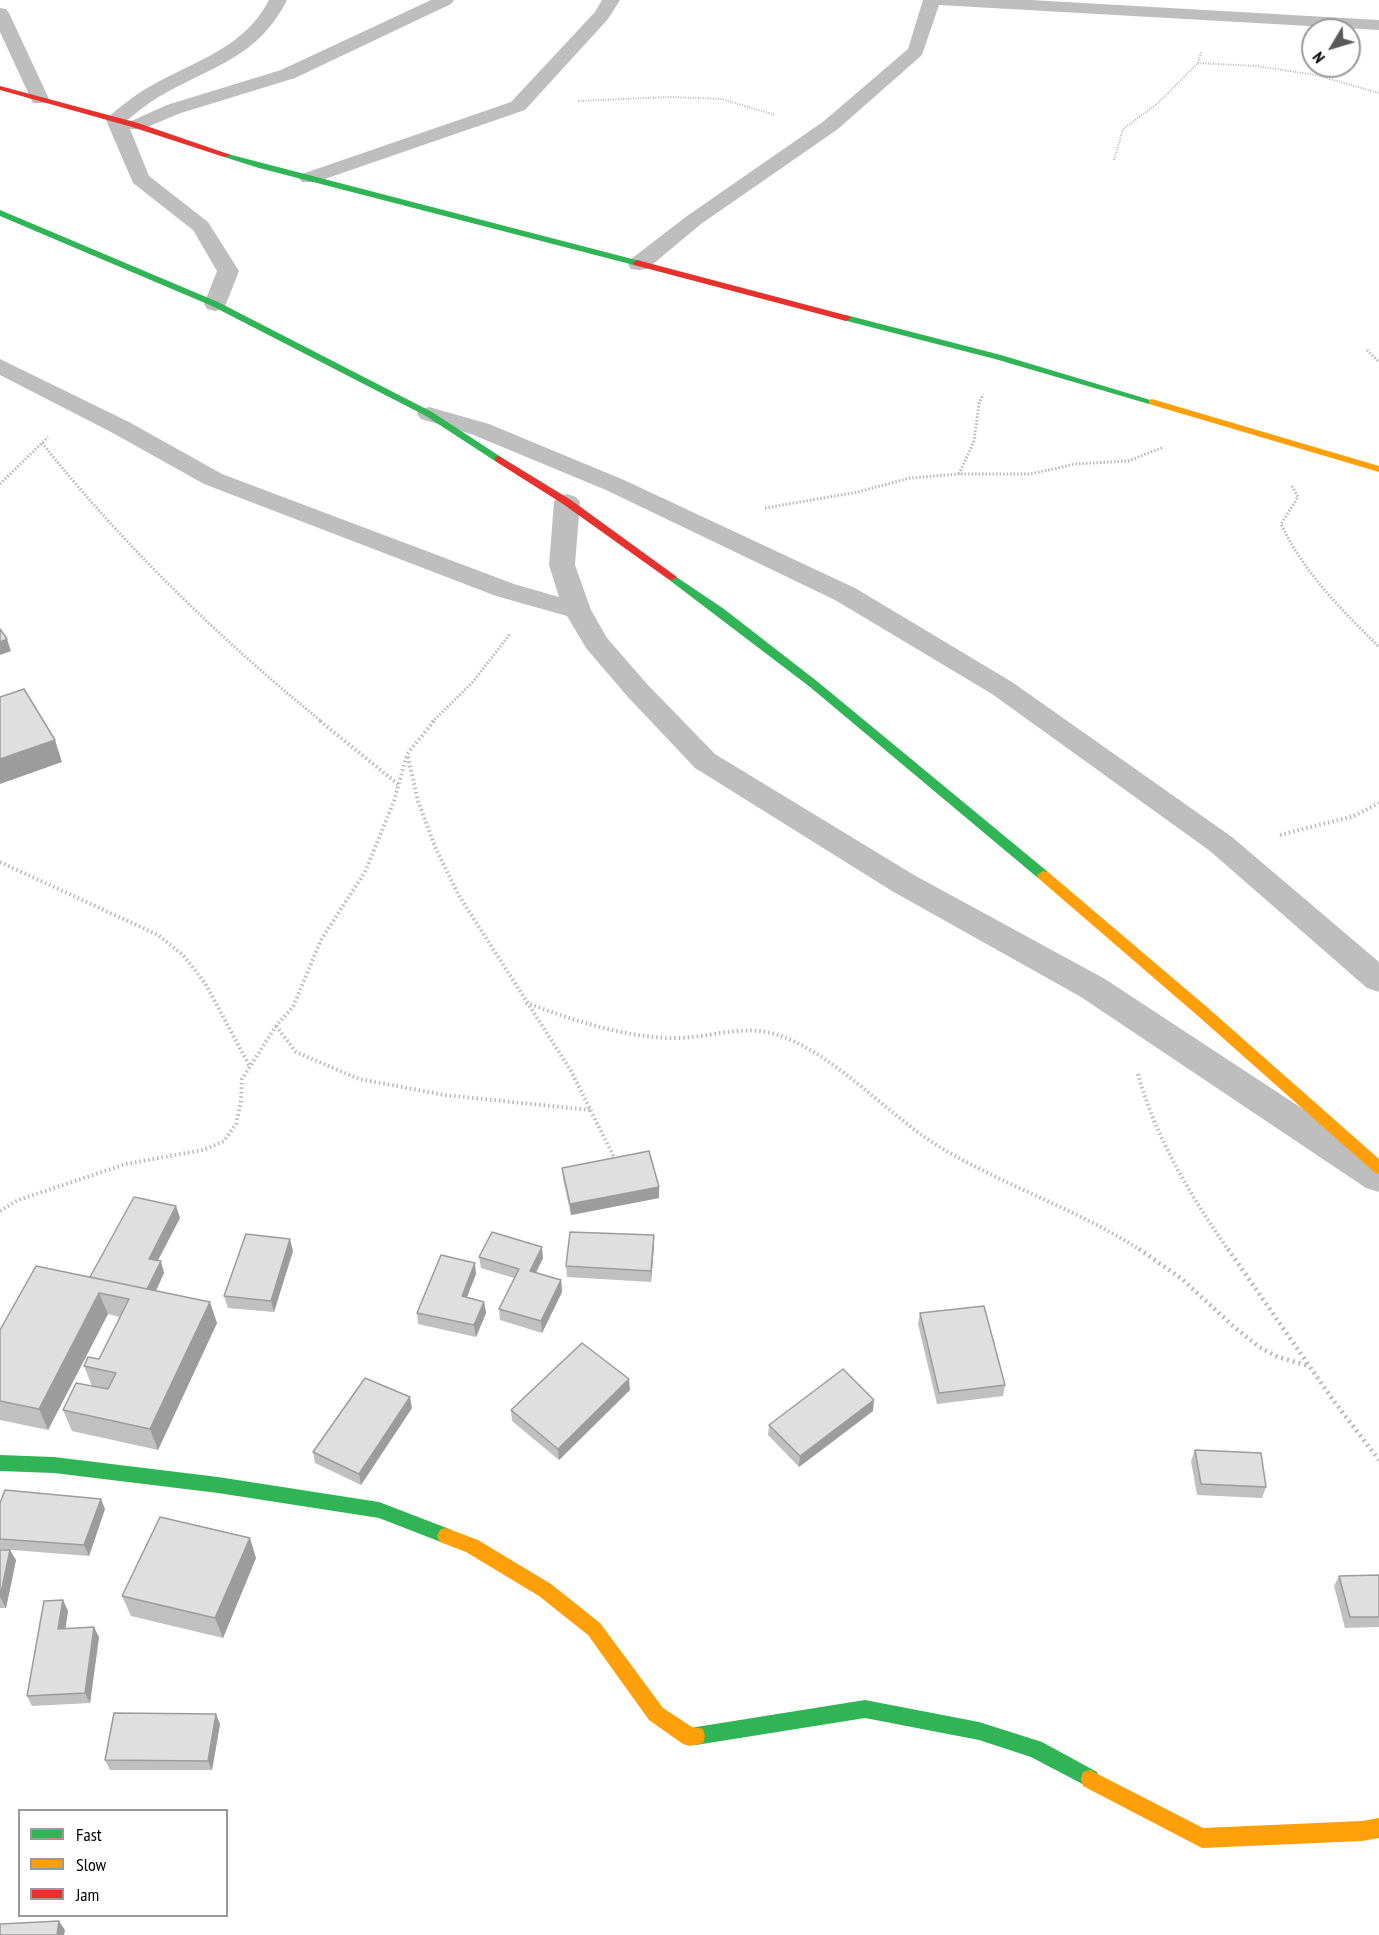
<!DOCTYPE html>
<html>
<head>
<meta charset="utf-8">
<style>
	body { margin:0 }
	#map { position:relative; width:1379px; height:1935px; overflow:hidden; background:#fff; font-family:"PT Sans Narrow",sans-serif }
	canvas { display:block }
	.legend { position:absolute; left:18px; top:1809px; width:210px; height:108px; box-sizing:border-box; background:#fff; border:2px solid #999; margin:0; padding:8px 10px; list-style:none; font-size:18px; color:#000 }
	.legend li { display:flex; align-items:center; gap:12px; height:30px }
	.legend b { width:30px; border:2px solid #999 }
	.north { position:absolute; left:1301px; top:18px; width:60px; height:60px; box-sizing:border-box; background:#fff; border:2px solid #999; border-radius:50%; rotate:232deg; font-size:16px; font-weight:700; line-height:24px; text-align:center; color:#000 }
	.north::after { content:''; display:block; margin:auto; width:21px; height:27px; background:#595959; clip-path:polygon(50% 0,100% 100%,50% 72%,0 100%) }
</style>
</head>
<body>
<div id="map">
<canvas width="1379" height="1935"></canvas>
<ul class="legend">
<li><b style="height:8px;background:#30b455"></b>Fast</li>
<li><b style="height:8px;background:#ff9f0a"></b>Slow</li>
<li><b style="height:8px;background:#e5322d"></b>Jam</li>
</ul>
<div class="north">N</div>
</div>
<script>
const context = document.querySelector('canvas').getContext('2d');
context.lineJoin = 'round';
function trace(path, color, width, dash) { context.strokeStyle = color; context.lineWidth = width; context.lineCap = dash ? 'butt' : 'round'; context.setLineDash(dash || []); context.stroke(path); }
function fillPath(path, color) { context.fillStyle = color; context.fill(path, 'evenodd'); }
trace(new Path2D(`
	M1198,63L1257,66L1316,75L1379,93
	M578,101L670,97L722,99L775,115
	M1114,160L1123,129L1157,104L1198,63L1201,52`), '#b9b9b9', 2, [1, 1.5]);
trace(new Path2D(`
	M1367,350L1379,362
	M42,443C125,547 219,638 322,722
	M959,474L974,441L979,404L983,394
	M0,484L48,437
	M1292,486L1298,497L1281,524C1304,573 1341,609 1379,647
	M765,508L858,492L910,478L959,474H1030L1075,464L1128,461L1164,447
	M432,722L472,683L510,634`), '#b9b9b9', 3, [1.5, 2]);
trace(new Path2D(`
	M320,721L399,785
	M408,757L418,801L436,849L458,894L571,1071L614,1157
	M1280,835L1354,816L1379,803
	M0,862L158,935L183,955L205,983L250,1067
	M526,1003C574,1020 624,1038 676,1038C709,1038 742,1024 775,1034C833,1051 890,1118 943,1149C1007,1187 1079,1210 1142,1251
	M276,1026L296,1052L359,1079L445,1095L590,1110
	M1138,1074C1156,1139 1190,1195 1229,1251
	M0,1211L18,1200L126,1164L203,1150L224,1141L236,1124L241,1101L242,1079L276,1026L293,1007L321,940L365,872L394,801L407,754L434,721`), '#b9b9b9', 4, [1.5, 3]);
trace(new Path2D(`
	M1139,1249L1182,1279L1233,1326L1259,1347L1278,1357L1309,1366
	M1228,1249L1333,1400L1379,1460`), '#b9b9b9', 4.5, [2, 4]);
fillPath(new Path2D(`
	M269,0H287C258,57 215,65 164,94C150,101 138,112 126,121L127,123L167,105L281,70L431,0H454L451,4L295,78L181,113L142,129H130L149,176L208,222L239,271L226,304L223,309L215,311L207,309L204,304L217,271L193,230L133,183L106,120C112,113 120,107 127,102C175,64 239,58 269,0Z
	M602,0H620L608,19L525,110L316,182H302L299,178L302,174L511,102L595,12Z
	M923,0H1031L1379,20V30L939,5L922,55L838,129L701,224L647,269L639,270L631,269L628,264L631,259L687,216L824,121L908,49Z
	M0,8L6,9L9,13L49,99L47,103H33L31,99L0,32Z
	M0,359L129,422L222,474L514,584L559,597L549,565L554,502L558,497L567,494L576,497L580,502L575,565L591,610L607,638L647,684L715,754L914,875L1105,979L1379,1159V1192L1366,1188L1081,997L892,891L695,768L627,696L586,648L567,616L496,596L204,484L111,432L0,375Z
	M429,407L489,424L624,480L855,588L1012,682L1232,837L1379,962V992L1367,988L1210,851L992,694L835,600L606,490L471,434L421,419L417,414L421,409Z`), '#bebebe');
fillPath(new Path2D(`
	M224,153L640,261L641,263L634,265L259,168L224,157Z
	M0,210L218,302L432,412L504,459L503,461H495L426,416L212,306L0,216Z
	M846,315L1001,355L1157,402L1149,404L995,359L843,320V316Z
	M672,574L724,609L818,682L1048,872L1049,875L1048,878H1038L810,687L668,579V575Z
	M0,1455L54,1457L218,1477L379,1502L452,1530L455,1536L452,1542L446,1544L379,1518L218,1493L54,1473L0,1471Z
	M865,1700L979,1722L1042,1742L1097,1772L1099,1779L1097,1786L1090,1788L1031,1757L979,1740L865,1718L696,1745L689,1743L687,1736L689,1729L696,1727Z`), '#30b455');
fillPath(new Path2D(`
	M1152,399L1379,466V472L1149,404V400Z
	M1043,871L1048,872L1208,1008L1379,1159V1174L1374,1172L1198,1016L1038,878L1037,875Z
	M446,1528L478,1540L551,1584L600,1623L663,1708L692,1727L703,1729L705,1736L703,1743L690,1746L683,1744L649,1720L588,1635L539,1596L466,1552L440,1542L437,1536L440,1530Z
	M1090,1770L1203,1828L1362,1821L1379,1818V1838L1362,1841L1202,1848L1083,1786L1081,1779L1083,1772Z`), '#ff9f0a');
fillPath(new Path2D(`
	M0,86L138,123L231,155L224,157L132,127L0,90Z
	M637,260L849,316L851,318L846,321L634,265L633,263Z
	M499,456L571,500L677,577L672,580L668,579L563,504L495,461V457Z`), '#e5322d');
fillPath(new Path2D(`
	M562,1168L659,1198L571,1215L563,1179Z
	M176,1206L180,1218L157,1261L164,1273L156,1291L217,1323L158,1450L72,1431L63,1410L92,1386L84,1366L99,1359L120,1317L108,1314L48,1430L0,1420V1330L90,1277Z
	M654,1246L651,1282L567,1277L566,1266Z
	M293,1251L274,1312L228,1308L224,1296Z
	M479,1257L543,1258L536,1273L561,1280L562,1292L542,1333L500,1320L499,1309L514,1278L481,1268Z
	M476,1274L467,1297L484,1302L486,1313L476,1337L418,1324L417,1313Z
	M920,1313L1005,1385L1003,1396L937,1404L918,1324Z
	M630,1390L559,1460L512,1421L511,1410Z
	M412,1408L361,1485L315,1463L313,1452Z
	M873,1411L799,1467L768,1435L769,1425Z
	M1195,1450L1266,1487L1262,1498L1197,1495L1191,1461Z
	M0,1503L105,1509L89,1556L0,1549Z
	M0,1550L16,1560L6,1608H0Z
	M256,1558L223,1638L131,1616L122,1596Z
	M1379,1575V1627L1345,1628L1334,1586L1339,1576Z
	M63,1600L68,1611L65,1629L99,1637L90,1703L32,1706L27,1696Z
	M220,1724L212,1770H110L105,1760Z`), '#c0c0c0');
fillPath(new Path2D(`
	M7,639L11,651L0,655V642Z
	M55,740L62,762L0,784V759Z
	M659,1187V1198L571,1215L570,1204Z
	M176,1206L180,1218L153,1270L149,1259Z
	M654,1235V1246L651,1282V1271Z
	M290,1239L293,1251L274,1312L271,1301Z
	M542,1247L543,1258L531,1282L530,1271Z
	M161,1261L164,1273L150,1303L146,1292Z
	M475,1263L476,1274L463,1307L462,1296Z
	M561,1280L562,1292L542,1333L541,1321Z
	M99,1293L108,1314L48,1430L39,1409Z
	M210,1302L217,1323L158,1450L150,1429Z
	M484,1302L486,1313L476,1337L474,1325Z
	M629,1379L630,1390L559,1460L558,1449Z
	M410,1397L412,1408L361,1485L359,1474Z
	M874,1400L873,1411L799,1467L800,1456Z
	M101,1499L105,1509L89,1556L84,1545Z
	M250,1538L256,1558L223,1638L215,1618Z
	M10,1550L16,1560L6,1608L0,1597Z
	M63,1600L68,1611L64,1639L58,1629Z
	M94,1627L99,1637L90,1703L85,1693Z
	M216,1714L220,1724L212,1770L208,1761Z
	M59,1921L65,1930L64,1935H57Z`), '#9c9c9c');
const building = new Path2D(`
	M0,629L7,639L0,642Z
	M24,689L55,740L0,759V697Z
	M649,1151L659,1187L570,1204L562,1168Z
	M134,1197L176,1206L149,1259L161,1261L147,1289L90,1277Z
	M492,1232L542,1247L530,1271L561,1280L541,1321L499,1309L519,1269L479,1257Z
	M570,1232L654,1235L651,1271L566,1266Z
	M246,1234L290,1239L271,1301L224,1296Z
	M441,1255L475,1263L462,1296L484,1302L474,1325L417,1313Z
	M36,1266L210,1302L150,1429L63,1410L76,1383L108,1389L116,1373L84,1366L88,1357L99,1359L129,1299L99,1293L39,1409L0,1401V1330Z
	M984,1306L1005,1385L939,1393L920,1313Z
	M582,1343L629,1379L558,1449L511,1410Z
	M843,1369L874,1400L800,1456L769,1425Z
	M365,1378L410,1397L359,1474L313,1452Z
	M1195,1450L1261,1453L1266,1487L1201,1484Z
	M5,1490L101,1499L84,1545L0,1539V1503Z
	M160,1517L250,1538L215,1618L122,1596Z
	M0,1550H10L0,1597Z
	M1379,1575V1617H1350L1339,1576Z
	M63,1600L58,1629L94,1627L85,1693L27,1696L44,1601Z
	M114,1713L216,1714L208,1761L105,1760Z
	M59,1921L57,1935H0V1924Z`);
fillPath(building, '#dfdfdf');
trace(building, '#9c9c9c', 1.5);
</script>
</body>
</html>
